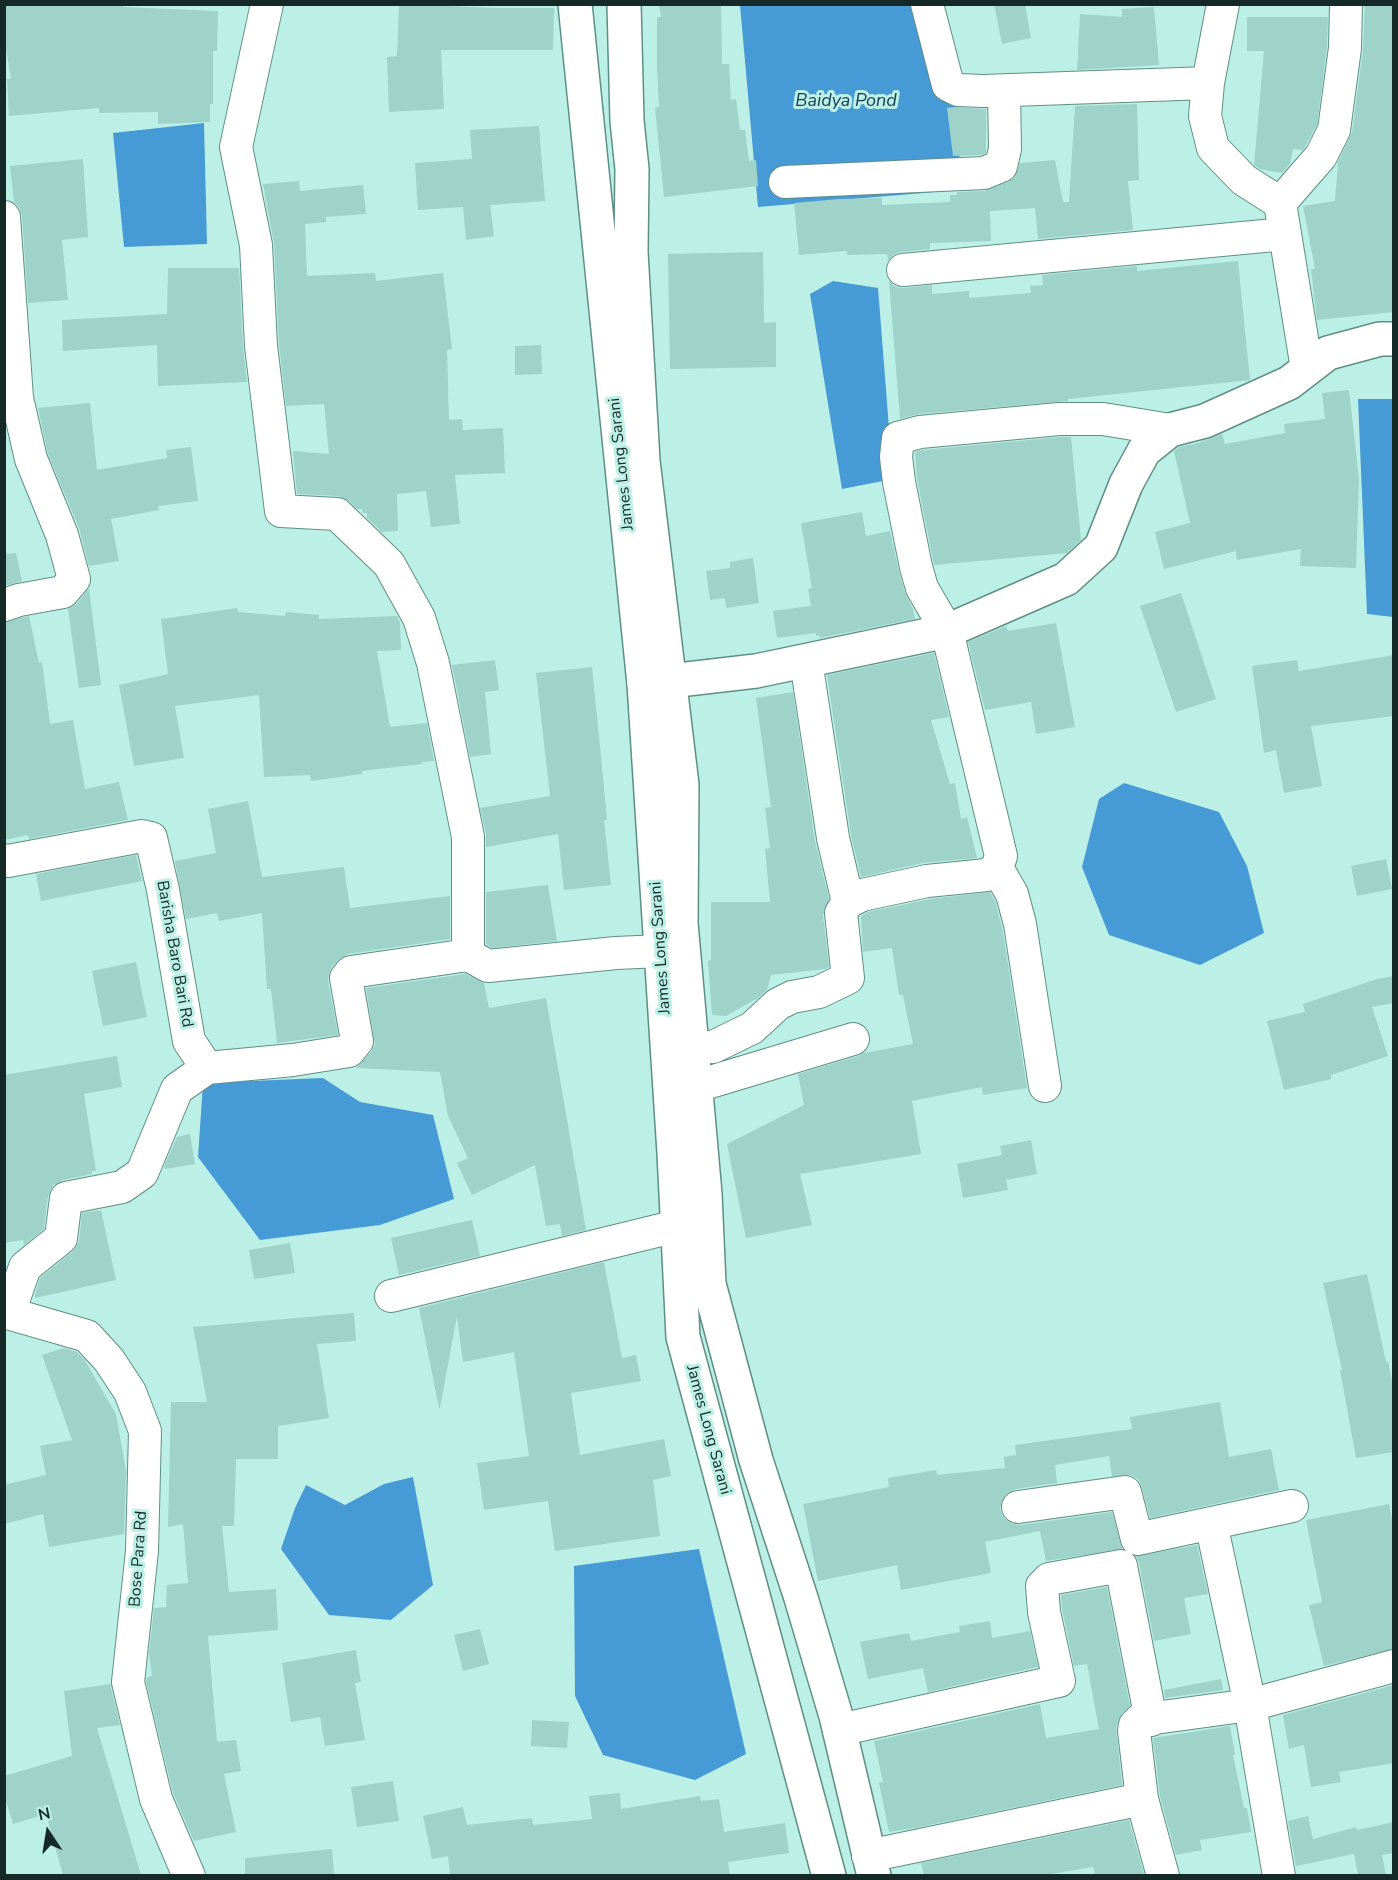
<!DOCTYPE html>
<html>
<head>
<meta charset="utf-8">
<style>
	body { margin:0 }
	#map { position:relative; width:1398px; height:1880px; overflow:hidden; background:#bcf0e6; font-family:"Nunito Sans",sans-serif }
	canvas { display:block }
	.frame { position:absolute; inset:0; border:6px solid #152926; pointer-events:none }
	.north { position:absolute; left:18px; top:1802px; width:60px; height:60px; -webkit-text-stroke:4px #bcf0e6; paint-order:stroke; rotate:348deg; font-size:16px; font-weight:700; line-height:24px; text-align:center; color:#152926 }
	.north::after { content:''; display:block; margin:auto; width:21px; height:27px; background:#152926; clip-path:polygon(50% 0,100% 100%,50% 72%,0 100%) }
</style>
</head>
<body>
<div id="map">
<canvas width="1398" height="1880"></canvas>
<div class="frame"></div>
<div class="north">N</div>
</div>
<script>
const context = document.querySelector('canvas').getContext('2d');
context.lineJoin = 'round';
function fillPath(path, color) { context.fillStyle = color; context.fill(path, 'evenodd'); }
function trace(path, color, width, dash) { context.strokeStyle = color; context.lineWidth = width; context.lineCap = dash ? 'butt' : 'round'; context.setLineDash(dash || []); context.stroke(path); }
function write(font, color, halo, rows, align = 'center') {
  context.font = font + ' "Nunito Sans",sans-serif'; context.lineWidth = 6; context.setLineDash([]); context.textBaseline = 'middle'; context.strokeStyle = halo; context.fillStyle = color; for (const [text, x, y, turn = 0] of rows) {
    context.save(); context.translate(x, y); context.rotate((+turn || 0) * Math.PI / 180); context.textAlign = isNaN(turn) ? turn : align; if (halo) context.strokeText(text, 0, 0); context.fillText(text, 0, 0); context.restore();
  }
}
fillPath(new Path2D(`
	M740,5H924L960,117L959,190L758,207Z
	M204,123L207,244L124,247L113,133Z
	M833,281L878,288L893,479L842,489L810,294Z
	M1358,399H1393V617L1367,614Z
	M1124,783L1219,812L1247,866L1264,933L1200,965L1109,935L1082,867L1099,799Z
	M323,1078L360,1102L433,1115L454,1199L380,1225L260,1240L198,1157L203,1083Z
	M413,1477L433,1585L391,1620L329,1615L281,1549L295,1508L306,1485L345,1505L384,1484Z
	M699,1549L746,1754L695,1780L603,1755L575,1696L574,1566Z`), '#469ad6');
fillPath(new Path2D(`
	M4,4H123V7L218,11L217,51H213V104H210V122L158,124V112L99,113V108L9,116L7,79H11L4,37Z
	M399,4L494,8H554L553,50H441L444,109L389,112L387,57L397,56Z
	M659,4H721L722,64H729L731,100L736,99L740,130H745L749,161L756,160L758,186L664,197L655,108L659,107L657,68V17H661Z
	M994,4H1025L1031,38L1002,44Z
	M1365,4H1394V312L1317,320L1311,269H1315L1303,206L1335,201L1338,162L1352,132L1363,50Z
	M1154,7L1159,65L1077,70L1080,14L1122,17V9Z
	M1247,17H1328L1327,47L1317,125L1303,150L1293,149L1290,164L1282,173L1260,169L1254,165L1264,51H1247Z
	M1137,104L1139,180L1128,181L1133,230L1038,239L1035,208L990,211L991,241L930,243V249L901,252L893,255L888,261L887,254L847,255V251L799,255L794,203L839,199L882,198V205L950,202V195H957V192L985,191L1008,182L1015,177L1020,163L1055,160L1063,202H1069L1075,106Z
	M955,107L986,109V153L980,155L953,156L947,108Z
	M539,126L545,201L490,205L494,236L466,240L463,207L418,210L415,163L472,159L470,130Z
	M83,159L88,237L62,240L68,300L28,303L22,216L19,207L14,202L10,166Z
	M299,181L300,191L363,185L366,214L326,217V222L305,224L307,276L375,273L376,281L443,273L452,349L447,350L449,420L462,419L463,430L503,428L505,473L455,475L460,524L431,527L426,491L397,494L398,531L382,532L367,518V513H363L362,509H357L349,501L338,496L297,494L293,451L329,454L324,404L286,406L279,344L274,244L263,184Z
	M763,252L764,323L776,322V367L670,369L668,254Z
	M1238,261L1250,380L1068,399V401L918,414L900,419L889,281L896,287L904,288L932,285V294L969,291V298L1031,293L1030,286L1043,285L1042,275L1137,266V271Z
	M168,268H239L243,347L247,382L158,386L157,345L63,351L62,320L167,314Z
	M541,345L542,374L515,375V346Z
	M1349,390L1359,479L1356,568L1300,566L1301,549L1237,560L1236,551L1164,569L1155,532L1190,523L1174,451L1179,447L1198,443L1222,434L1225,444L1285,433L1284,424L1325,419L1322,393Z
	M90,403L97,470L167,458L166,450L191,447L198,501L158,506L159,510L111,519L119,561L89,566L79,528L48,454L38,408Z
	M1060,437H1071L1081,540L1067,553L934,565L917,479L915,452L923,450Z
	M862,512L866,536L890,531L899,572L905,593L913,609L915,619L820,638L819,635L816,636V633L777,638L773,611L811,606L808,589L812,588L801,523Z
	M16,553L22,581L4,586V554Z
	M753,558L759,603L726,608L725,598L710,600L706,571L730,568V562Z
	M89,588L101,685L79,688L68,609L77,604Z
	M1181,593L1216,699L1176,712L1140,606Z
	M237,608L238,612L285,616L286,612L319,615V619L397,616L400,622L401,650L377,651L390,727L427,723L434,761L422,762V764L362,771V774L311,781L310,775L264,777L259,695L175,706L184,758L134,766L119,685L168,674L161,619Z
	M29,616L39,663L42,662L50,724L73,720L85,789L119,782L128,820L29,839L28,835L4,840V622Z
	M1056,623L1075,727L1036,734L1031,702L985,710L968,642L1006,626L1008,631Z
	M934,653L949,717L931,720L950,784L955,783L961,819L967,817L977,858L923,863L861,877L851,835L827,675Z
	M1394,655V716L1311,726L1322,786L1284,793L1276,750L1264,753L1252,666L1297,660L1299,671Z
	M495,660L499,690L485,692L491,754L470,757L452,665Z
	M592,667L601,756L607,820H604L611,885L564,890L558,834L486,847V834L480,808L550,796L536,673Z
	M793,692L815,841L829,899L823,915L829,967L825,969L771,975L767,990L758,998L726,1016L712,1015L708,961L711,960V902H770L765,849L770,848L765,808L771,807L756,698Z
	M248,801L262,877L344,867L350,908L450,896V939L348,954L338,960L332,966L329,973L328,981L338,1035L277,1043L271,989H267L262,913L219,921L217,913L186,919L175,861L216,853L208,809Z
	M136,855L142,881L41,901L36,874Z
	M1386,859L1392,889L1357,896L1351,866Z
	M548,885L557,941L492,948L486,944V892Z
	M990,892L995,901L1003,932L1027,1088L983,1095L982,1087L912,1101L921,1154L800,1174L812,1225L746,1238L727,1144L804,1105L798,1074L858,1056L864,1053L913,1044L903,995H899L892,948L863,952L861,916L868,912L930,899Z
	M136,962L147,1017L103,1026L92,971Z
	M465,974L484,983L489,1008L546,998L586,1230L562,1236L560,1224L546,1226L535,1165L472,1195L457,1163L468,1158L448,1116L440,1072L356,1068L371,1052L375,1045L366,988Z
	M1394,976V1003L1372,1007L1388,1056L1331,1075V1079L1284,1090L1267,1021L1305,1012L1303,1004L1377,979Z
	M117,1056L122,1087L84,1094L96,1171H92V1174L63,1180L53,1185L48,1196L44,1229L24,1245L23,1240L4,1243V1075Z
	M190,1134L195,1164L165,1169L164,1166L177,1137Z
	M1031,1140L1037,1174L1006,1180L1008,1190L963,1198L957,1164L1002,1155L1000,1146Z
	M101,1210L116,1280L35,1298V1294L40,1278L72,1252L79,1241L82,1213Z
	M472,1220L480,1256L399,1275L391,1238Z
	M290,1243L295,1273L254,1279L249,1250Z
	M604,1262L622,1358L636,1355L641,1381L571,1393L580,1455L664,1439L671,1476L653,1480L660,1536L555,1551L548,1501L484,1510L477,1463L529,1456L514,1352L463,1362L457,1316L440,1408H439L419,1308Z
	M1367,1274L1386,1362L1388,1361L1394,1392V1452L1356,1458L1340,1370H1342L1323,1283Z
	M354,1313L356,1341L317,1344L329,1418L278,1426V1459H236L234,1526H222L229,1592L276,1589L278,1630L208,1636L217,1742L236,1740L241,1771L224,1774L236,1832L194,1841L173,1793L146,1681L147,1677L152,1676L149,1653L154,1608L166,1607L167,1585L188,1583L183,1524L168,1527L171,1402H207L193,1327Z
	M64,1348L77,1352L84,1359L116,1414L126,1471L124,1534L49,1547L43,1514L4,1524V1485L46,1475L40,1446L72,1440L42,1355Z
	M1220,1402L1229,1457L1271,1449L1279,1490L1150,1518L1142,1488L1139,1480L1131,1475L1112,1476L1109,1456L1055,1465L1057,1483L1016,1489L1007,1493L1002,1500L1000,1509L1004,1518L1012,1524L1020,1525L1112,1512L1122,1549L1046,1561L1040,1531L985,1542L991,1573L901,1590L897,1565L818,1581L803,1504L889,1487L888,1478L936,1470L937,1475L1005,1468L1004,1457L1016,1455L1015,1445L1132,1429L1130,1417Z
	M1389,1504L1394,1531V1649L1324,1666L1309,1605L1322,1602L1306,1520Z
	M1197,1545L1208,1594L1184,1598L1191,1634L1154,1641L1139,1563L1136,1556Z
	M1107,1587L1130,1706L1122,1713L1116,1728L1122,1785L915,1828L889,1832L879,1783L883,1782L874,1741L1040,1704L1046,1738L1099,1729L1087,1664L1074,1666L1062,1609L1061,1595Z
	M990,1621L992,1638L1030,1631L1038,1667L928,1692L923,1668L868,1679L860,1642L909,1633L911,1641L960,1632L959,1626Z
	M480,1629L489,1664L463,1671L454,1635Z
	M356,1650L361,1682L355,1683L365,1740L325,1746L320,1717L291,1722L282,1663Z
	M1221,1679L1223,1690L1165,1698L1164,1690Z
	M110,1684L120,1725L97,1728L141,1875H63L46,1814L13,1824L4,1795V1776L72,1756L64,1691Z
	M1394,1685V1763L1339,1772L1341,1782L1311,1787L1304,1745L1289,1749L1283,1715Z
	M532,1720L569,1722L567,1748L531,1746Z
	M1230,1726L1235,1754L1233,1755L1244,1808H1247L1251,1832L1200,1840L1202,1850L1176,1855L1160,1796L1153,1738Z
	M393,1781L399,1821L357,1827L351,1787Z
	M620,1793L621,1809L700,1796L701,1801L719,1799L724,1832L785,1823L789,1853L728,1862L730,1875H450L448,1856L432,1859L423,1816L463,1807L467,1825L532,1818L533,1825L592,1819L589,1796Z
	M1308,1816L1313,1839L1356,1827L1357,1830L1394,1822V1853L1382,1855L1386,1875H1358L1354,1854L1296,1866L1288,1821Z
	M1129,1820L1144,1875H1095L1093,1867L1046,1875H924L921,1863Z
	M332,1849L334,1875H245V1858Z`), '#9fd2c9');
const minor = new Path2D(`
	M267,4L236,147L256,245L261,346L281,511L337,514L389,564L419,618L433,663L468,837V955
	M927,4L948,85L958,90L983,91L1208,83
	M1223,4L1208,83L1205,116L1213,148L1244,180L1280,203L1307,369
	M785,182L984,173L1001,166L1005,149L1004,91
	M1280,203L1321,156L1334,130L1345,48L1346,4
	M4,217L17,398L31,459L62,535L74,579L63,592L19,600L4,605
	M903,270L1285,234
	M806,661L833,838L848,902
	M4,860L8,861L142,836L151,838L163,890L189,1041L207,1068L293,1060L349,1051L357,1041L346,978L351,972L468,955L488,966L616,953L661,951
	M997,868L1012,894L1020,924L1045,1086
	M693,1048L713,1047L752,1028L778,1004L792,997L819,992L848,978L841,913L848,902L862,895L927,881L987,875L997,868L1001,856L947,631L922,588L916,567L899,482L896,457L898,438L920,432L1059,419H1103L1170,430
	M697,1086L853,1039
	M391,1296L677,1226
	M4,1312L87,1336L109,1360L130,1392L145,1431L142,1551L128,1682L156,1799L189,1876
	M9,1313L25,1267L61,1238L66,1198L122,1187L142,1173L177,1089L207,1068
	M1018,1507L1125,1492L1137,1539L1292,1506
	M1211,1523L1250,1705L1279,1876
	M839,1730L1059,1681L1044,1612L1042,1586L1049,1579L1121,1566L1151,1720
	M1142,1799L1134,1731L1135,1725L1140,1720L1250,1705L1394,1666
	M868,1856L1142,1799L1163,1876`);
const tertiary = new Path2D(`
	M644,684L756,671L947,631L1066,579L1101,547L1126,484L1144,451L1170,430L1205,421L1289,383L1328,353L1380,339H1394`);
const secondary = new Path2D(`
	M575,4L644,684L674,1153L683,1337L829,1876
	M624,4L627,121L632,169L631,252L643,461L682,785L681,923L705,1194L709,1284L756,1460L801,1598L836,1716L874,1876`);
trace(minor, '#5e8f87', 34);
trace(tertiary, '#5e8f87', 36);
trace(secondary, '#5e8f87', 36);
trace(minor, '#fff', 32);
trace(tertiary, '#fff', 33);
trace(secondary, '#fff', 33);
write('16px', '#152926', '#bcf0e6', [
	["James Long Sarani",622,464,-96],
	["James Long Sarani",661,948,-94],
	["Barisha Baro Bari Rd",174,954,80],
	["James Long Sarani",708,1430,75],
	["Bose Para Rd",139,1559,-86]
]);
write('italic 18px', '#183b54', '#bcf0e6', [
	["Baidya Pond",846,102]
]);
</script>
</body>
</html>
